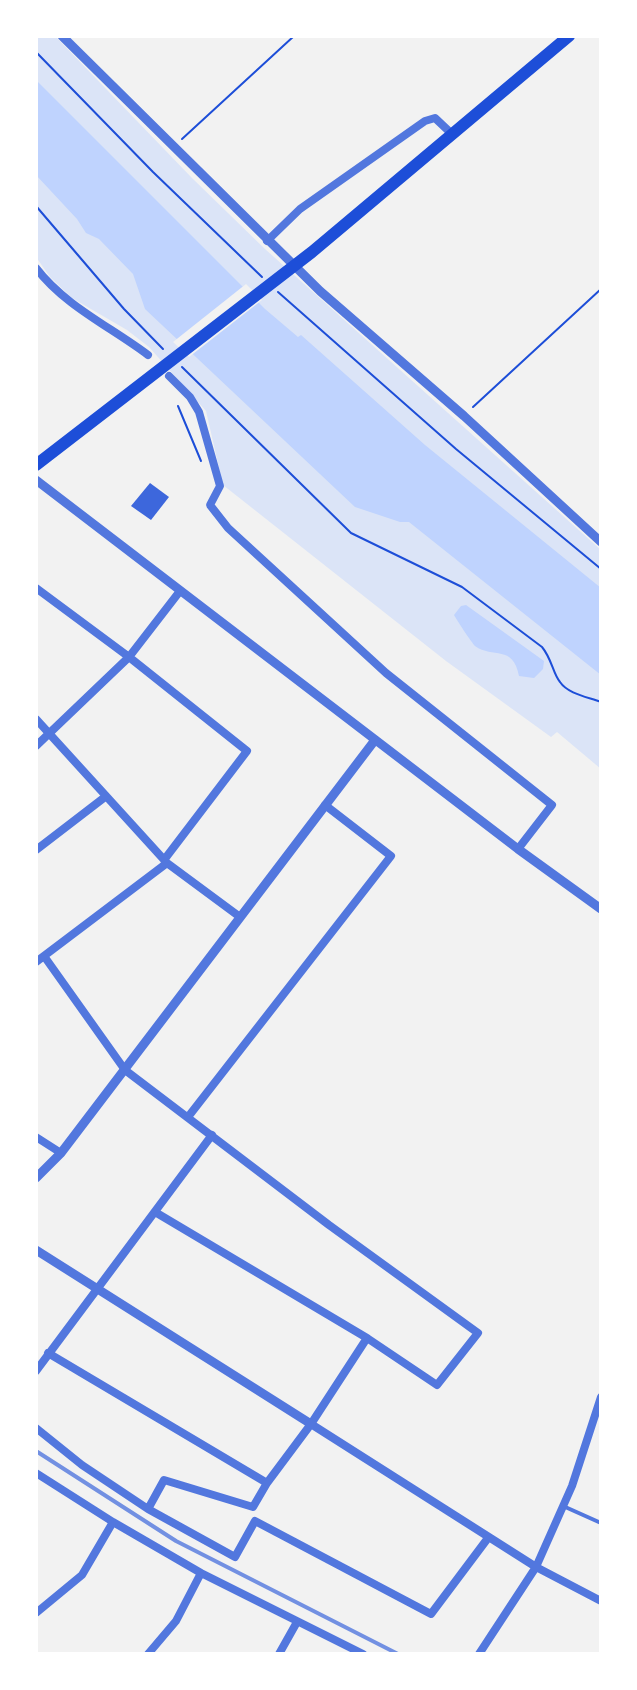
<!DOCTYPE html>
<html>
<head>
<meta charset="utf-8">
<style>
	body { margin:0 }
	#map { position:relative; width:637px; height:1690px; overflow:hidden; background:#f2f2f2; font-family:"Asap Condensed",sans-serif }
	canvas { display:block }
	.frame { position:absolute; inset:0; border:38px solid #fff; pointer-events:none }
</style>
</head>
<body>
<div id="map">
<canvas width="637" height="1690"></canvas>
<div class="frame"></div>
</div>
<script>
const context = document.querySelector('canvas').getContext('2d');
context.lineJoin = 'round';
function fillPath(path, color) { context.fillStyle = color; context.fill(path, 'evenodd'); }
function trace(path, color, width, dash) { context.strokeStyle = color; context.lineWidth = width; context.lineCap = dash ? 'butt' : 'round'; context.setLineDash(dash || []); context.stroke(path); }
fillPath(new Path2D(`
	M36,36H55L192,178L265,249L601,550V769L557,732L551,737L446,661L223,485L206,411L149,347L127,330L72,298L50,277L36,257Z`), '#dbe4f7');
fillPath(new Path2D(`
	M36,80L265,309L298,337L301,335L425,445L601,588V675L409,522H400L355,507L145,309L133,274L99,239L86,233L77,219L36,175Z
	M466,605L544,661L543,669L534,678L519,676C513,644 493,659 475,646C472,643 456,619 454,615L461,606Z`), '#bfd3fe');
fillPath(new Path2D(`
	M246,284L262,300L189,357L173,342Z`), '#f2f2f2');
fillPath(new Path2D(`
	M150,483L169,497L151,520L131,506Z`), '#3d67dc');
trace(new Path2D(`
	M36,52L153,172L262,277
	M182,139L294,36
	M36,206L124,309L163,349
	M278,292L456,449L601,569
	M182,367L351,533L462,587L542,647C552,659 553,674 560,682C568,694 588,697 601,702
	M178,406L201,461
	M473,407L601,289`), '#1d4ed8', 2);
trace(new Path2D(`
	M563,1506L601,1523`), '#5277de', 4);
trace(new Path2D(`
	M267,241L300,209L425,121L435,118L453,135
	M36,268C65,306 111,327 148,355
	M169,376L190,397L199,412L220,486L210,505L228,528L386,673L552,805L518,849
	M36,588L129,657L247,751L164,860
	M36,719L167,863L240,917
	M36,746L129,657L180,591
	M36,850L105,797
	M44,956L125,1070L329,1225L478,1333L437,1385L367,1338L311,1424L267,1483L48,1353
	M36,962L167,863
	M188,1117L391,856L325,805
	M36,1137L61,1153
	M155,1212L367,1338
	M36,1371L212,1135
	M311,1424L536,1567L601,1601
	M36,1428L82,1465L148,1509L235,1557L255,1521L431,1614L488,1538
	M36,1473L113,1522L201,1573L363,1654
	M148,1509L164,1480L253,1507L267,1483
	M36,1613L82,1575L113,1522
	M148,1654L176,1621L201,1573
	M279,1654L297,1622
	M479,1654L536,1567L572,1486L601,1397`), '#5277de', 8);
trace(new Path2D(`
	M62,36L320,291L464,416L601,542
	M36,480L518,849L601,909
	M36,1178L61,1153L375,740
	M36,1250L311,1424`), '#5277de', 9);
trace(new Path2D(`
	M36,465L312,252L569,36`), '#1d4ed8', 12);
trace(new Path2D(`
	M36,1451L176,1541L398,1654`), '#7290e2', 4);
</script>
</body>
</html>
